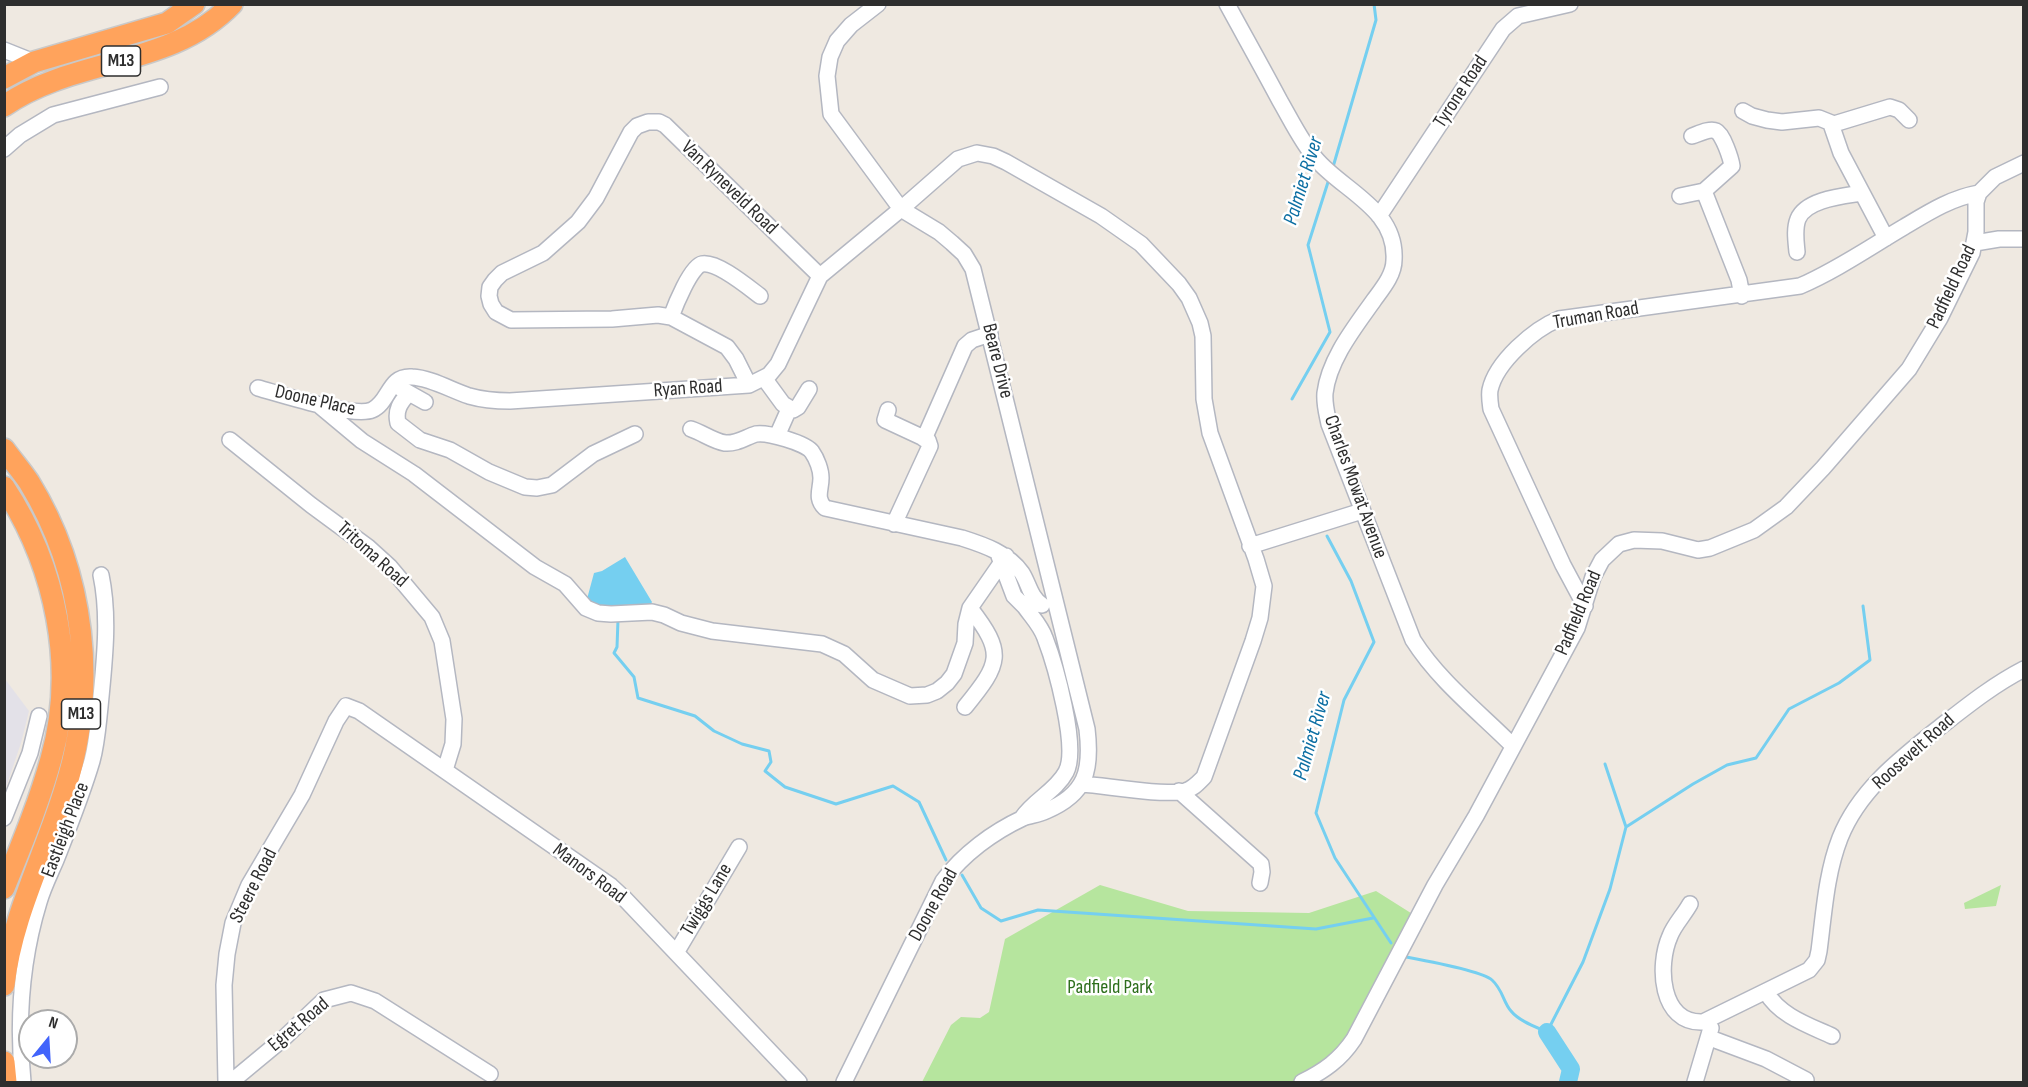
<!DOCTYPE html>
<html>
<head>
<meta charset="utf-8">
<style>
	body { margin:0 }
	#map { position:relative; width:2028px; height:1087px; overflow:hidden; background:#efe9e1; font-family:"Sofia Sans Condensed",sans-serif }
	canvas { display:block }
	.frame { position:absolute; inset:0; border:6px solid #2e2e2e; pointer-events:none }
	.north { position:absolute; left:18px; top:1009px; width:60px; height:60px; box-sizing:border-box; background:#fff; border:2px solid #ababab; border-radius:50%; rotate:18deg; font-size:16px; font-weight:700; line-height:24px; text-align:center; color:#2e2e2e }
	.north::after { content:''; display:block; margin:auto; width:21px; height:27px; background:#4264fb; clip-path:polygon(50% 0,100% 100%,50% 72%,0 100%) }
</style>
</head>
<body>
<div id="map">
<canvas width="2028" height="1087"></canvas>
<div class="frame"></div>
<div class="north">N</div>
</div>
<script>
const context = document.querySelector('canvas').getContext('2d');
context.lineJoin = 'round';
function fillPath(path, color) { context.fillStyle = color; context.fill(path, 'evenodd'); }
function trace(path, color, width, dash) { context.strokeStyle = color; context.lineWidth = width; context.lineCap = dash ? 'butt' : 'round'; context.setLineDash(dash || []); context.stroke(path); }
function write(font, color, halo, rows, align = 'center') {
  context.font = font + ' "Sofia Sans Condensed",sans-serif'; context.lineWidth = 5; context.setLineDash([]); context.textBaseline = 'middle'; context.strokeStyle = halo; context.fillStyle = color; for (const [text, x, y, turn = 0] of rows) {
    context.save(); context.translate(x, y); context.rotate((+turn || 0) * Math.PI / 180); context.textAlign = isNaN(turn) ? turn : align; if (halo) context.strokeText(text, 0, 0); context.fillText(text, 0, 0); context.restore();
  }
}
fillPath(new Path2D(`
	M5,679L29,711L21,743L5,790Z`), '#e3e1e8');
fillPath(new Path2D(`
	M1100,885L1188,911L1309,913L1376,891L1414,915L1350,1036L1329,1060L1295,1082H922L951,1025L961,1017L980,1018L989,1012L1005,939Z
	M2001,885L1996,906L1965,909L1964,903Z`), '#b6e59e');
fillPath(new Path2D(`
	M625,557L652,602L648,609L596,606L587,599L594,573L602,571Z`), '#75cff0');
trace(new Path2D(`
	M1333,167L1376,20L1374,4
	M1292,399L1330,332L1308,245L1329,179
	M1327,536L1351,581L1374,642L1344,700L1316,813L1335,858L1391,943
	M618,620L617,647L614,653L634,677L638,698L695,716L714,731L742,744L769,751L771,762L765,771L785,787L836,804L893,786L919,802L946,860
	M1605,764L1626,827
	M962,875L981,908L1001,921L1038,910L1316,929L1373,918
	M1406,957C1422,960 1482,971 1492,980C1503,990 1503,1002 1511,1011C1519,1021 1536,1027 1547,1032L1583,962L1610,889L1626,827L1693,784L1727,765L1756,758L1789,709L1839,683L1870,660L1863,606`), '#75cff0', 3);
trace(new Path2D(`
	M1547,1032L1571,1069L1568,1082`), '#75cff0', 18);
const minor = new Path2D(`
	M1227,4C1245,37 1263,69 1280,101C1291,120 1302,143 1316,159C1343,191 1397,209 1394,260C1394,275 1382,289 1374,300C1355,327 1329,359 1325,393C1324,404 1327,414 1329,424L1413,640C1439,681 1479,712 1513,746
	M4,50L34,62
	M1743,111L1752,116L1767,120L1782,122L1819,118L1834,124L1890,107L1899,110L1909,120
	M1831,124L1841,153L1886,238
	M4,149L20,135L53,115L160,87
	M1704,191L1739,280L1742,296
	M1680,196L1704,191L1732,166C1731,159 1723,134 1716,131C1710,128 1698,134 1692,136
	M1379,216L1503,29L1518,16L1570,4
	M1975,243L1999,239H2024
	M1797,252C1796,241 1794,229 1798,219C1806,199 1844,196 1862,193
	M671,317C675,306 691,266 702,264C717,261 748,287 760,296
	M764,378L783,404L793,410L798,407L809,389
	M749,385L736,359L727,347L671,317L658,315L612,319L511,320L496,312L491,304L489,296L490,287L495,280L502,273L543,253L578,222L596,198L631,132L637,126L648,122H659L665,125L820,276
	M258,388C280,394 354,418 372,410C390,402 388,375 412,377C431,378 451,390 469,396C483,400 496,401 510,401L749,385L769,375L778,364L820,276L901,209L958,159L977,153L993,156L1006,162L1101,216L1141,244L1179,284L1189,298L1200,323L1203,336L1204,399L1210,433L1256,559L1264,586L1260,618L1253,641L1204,777C1198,783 1193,789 1185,791C1160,796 1109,786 1082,784
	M400,388L425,402
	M409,393C400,403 395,410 398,423L420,440L450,450L489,472L525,487L537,488L552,485L593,454L635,434
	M320,406L362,441L414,474L535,567L565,584L586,608L598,613L611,614L652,612L664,615L681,623L712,631L822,644L844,654L873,680L910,696L927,695L937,691L947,683L954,674L965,643L966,624L970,608L1006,556
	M888,410L885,420L928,440L930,446L894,524
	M691,429C703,433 713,441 725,443C737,444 746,437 756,434C767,432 806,443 812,452C817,459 821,470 821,478C821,490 815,498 825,508L962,538C984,545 1008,553 1022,573C1029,584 1030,597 1042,605
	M777,436L789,409
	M924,439L965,346L972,340L990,334
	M230,440L311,505L368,547L390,567L432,617L442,641L454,719L453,744L445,770
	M1250,546L1362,511
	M999,556L1014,596L1025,607H1033
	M1585,606L1563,565L1491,409C1490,402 1489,396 1490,390C1496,362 1534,329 1559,319L1800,286C1837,270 1870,247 1904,227C1929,212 1951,198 1979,193
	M965,707C1001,663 1005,653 970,608
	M1179,791L1261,864L1262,872L1260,883
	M4,818L30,753L39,716
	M1022,818C1034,800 1056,791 1066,772C1079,748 1055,664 1045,638C1041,626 1032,617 1025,607
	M1690,904C1684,915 1674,925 1670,936C1657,965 1660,1024 1703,1022L1809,970L1817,960L1819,951C1824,913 1826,874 1840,838C1859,790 1901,758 1940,727C1967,706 1993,685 2024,669
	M676,953L739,847
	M1766,992C1780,1016 1808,1025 1832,1036
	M1710,1038L1766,1059L1806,1080
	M23,1082C17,1022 21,961 39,902C43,888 50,874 56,860C69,827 82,795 92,761C97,743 98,725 100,707C104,664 110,618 101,575
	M226,1082L224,985L227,954L233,923L249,885L302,795L336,721L346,706L359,711L611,886L624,898L799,1082
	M231,1082L284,1038L324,1000L351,993L375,1001L490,1074
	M844,1082L943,881C963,854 993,832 1023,818C1030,815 1038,815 1046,811C1086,794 1092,771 1087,729L973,269L964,254L952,243L939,232L901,209L831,114L827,76L830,57L837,41L851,25L878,4
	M1302,1082C1324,1071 1340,1060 1354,1039L1435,885L1476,816L1577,628L1593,577L1602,560L1619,544L1634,540L1662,541L1698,550L1710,548L1754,530L1786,507L1823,468L1909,369L1940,318L1972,253L1976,232V202L1979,193L1995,177L2024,163
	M1695,1082L1711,1028`);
const highway = new Path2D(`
	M4,78L34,62L167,23L194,4
	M4,106C74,57 171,68 232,4
	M4,449C12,460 21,470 29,482C85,573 98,687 65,789C45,855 12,915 4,985
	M4,487C56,566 77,667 51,759C39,803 21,846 4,888
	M4,1062L6,1082`);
trace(minor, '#b4b7c1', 18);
trace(highway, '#c9c9c9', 24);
trace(minor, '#fff', 15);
trace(highway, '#ffa35c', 21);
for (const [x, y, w] of [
	[121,61,39],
	[81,714,39]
]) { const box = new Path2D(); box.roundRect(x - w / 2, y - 15, w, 30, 4.5); context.fillStyle = '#fff'; context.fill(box); trace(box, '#2e2e2e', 1.5); }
write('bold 18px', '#2e2e2e', null, [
	["M13",121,61],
	["M13",81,714]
]);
write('20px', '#2e2e2e', '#fff', [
	["Tyrone Road",1461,92,-57],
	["Van Ryneveld Road",729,188,44],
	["Padfield Road",1952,287,-65],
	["Truman Road",1596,316,-10],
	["Beare Drive",997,361,76],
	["Ryan Road",688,389,-4],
	["Doone Place",315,401,13],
	["Charles Mowat Avenue",1355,487,70],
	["Tritoma Road",372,555,42],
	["Padfield Road",1579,613,-67],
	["Roosevelt Road",1914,752,-42],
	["Eastleigh Place",66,830,-69],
	["Manors Road",589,874,37],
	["Steere Road",254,886,-63],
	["Twiggs Lane",707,900,-59],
	["Doone Road",934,905,-61],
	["Egret Road",299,1025,-40]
]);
write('20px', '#2c6e1b', '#fff', [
	["Padfield Park",1110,988]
]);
write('italic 21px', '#0d6fa3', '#fff', [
	["Palmiet River",1304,181,-73],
	["Palmiet River",1313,736,-74]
]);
</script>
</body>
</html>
